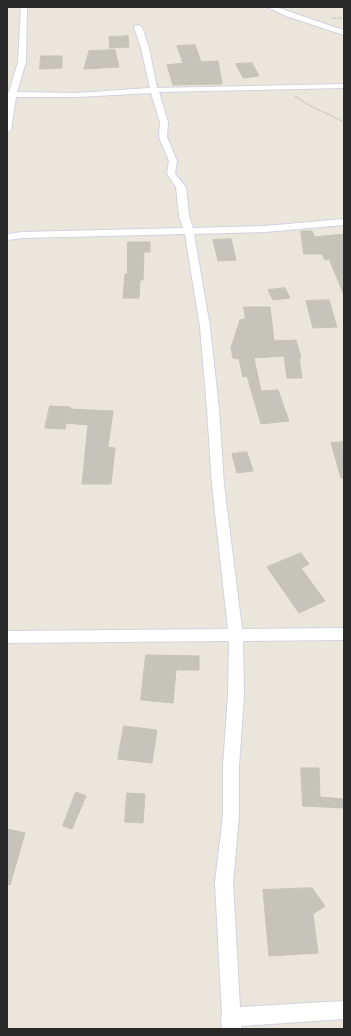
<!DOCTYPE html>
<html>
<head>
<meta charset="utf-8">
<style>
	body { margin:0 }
	#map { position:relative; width:351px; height:1036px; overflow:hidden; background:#ebe6db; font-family:"Varela Round",sans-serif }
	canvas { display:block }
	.frame { position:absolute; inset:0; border:8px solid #292929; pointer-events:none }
</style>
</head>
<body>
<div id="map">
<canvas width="351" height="1036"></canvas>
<div class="frame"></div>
</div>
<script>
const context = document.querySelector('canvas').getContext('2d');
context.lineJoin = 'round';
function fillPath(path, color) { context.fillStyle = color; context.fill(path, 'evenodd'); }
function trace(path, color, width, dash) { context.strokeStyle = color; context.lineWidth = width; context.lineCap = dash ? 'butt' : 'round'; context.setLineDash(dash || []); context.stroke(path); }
const building = new Path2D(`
	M128,36L129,47L110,48L109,37Z
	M195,45L201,62L218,61L222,84L173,85L167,65L183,63L177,46Z
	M115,50L119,67L84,69L89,51Z
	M41,56H62V68L40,69Z
	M252,63L259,76L243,78L236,64Z
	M301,231H312L315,237L344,234V295L329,259L325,260L322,254H304Z
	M231,239L236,260L218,261L213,240Z
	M128,242H150V252H144L143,280H140L139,298H123L125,274H127Z
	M285,288L290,298L273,300L268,290Z
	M329,300L337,327L313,328L306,301Z
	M244,307H270L274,341L296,340L301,358H299L302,378H287L284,356L254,358L261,391L278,390L289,421L261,424L247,376L243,377L239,359L233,358L231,348L240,320L245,319Z
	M50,406L70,407V409L113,411L108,447L115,448L111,484H82L88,425L66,423L65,429L45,428Z
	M344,442V478H341L331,443Z
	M247,452L253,471L237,473L232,454Z
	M301,553L309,564L301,568L325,601L299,613L267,567Z
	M146,655L199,656V670H176L173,703L141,700Z
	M124,726L157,730L152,763L118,759Z
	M301,768H319L320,797L344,799V808L303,806Z
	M76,792L86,796L72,829L63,826Z
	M127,793L145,794L143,823L125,822Z
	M7,829L25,833L10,885L7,884Z
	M312,888L325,906L313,914L318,953L269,956L263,890Z`);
fillPath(building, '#c6c3bb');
trace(building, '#c6c2b5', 1);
const street = new Path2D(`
	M21,7H27L26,62L17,92L76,93L150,88L141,48L134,27L138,25L142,27L149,48L157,88L344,84V88L159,92L168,122L167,137L177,161L175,174L186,187L189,216L193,228L265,226L344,219V225L265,232L194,234L210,327L219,409L224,485L242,629L344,628V640L243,641L244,696L239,766V815L233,883L240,1007L344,1001V1019L241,1026L242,1029H222L221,1017L222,1014L215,883L223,815V766L228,696L229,641L7,643V631L228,629L212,485L207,409L200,327L185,234L23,238L7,240V234L23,232L183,228L179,216L176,187L167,174L169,161L159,137L160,122L151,93L76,97H16L11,130L7,133V92H9L18,62Z
	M267,7H276L337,28L344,30V35L286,16Z`);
trace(street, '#d1d2e1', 2);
trace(new Path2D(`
	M331,18H344
	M295,96L307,104L344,122`), '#c7c7c7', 1.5, [2, 1]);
fillPath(street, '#fff');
</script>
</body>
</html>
